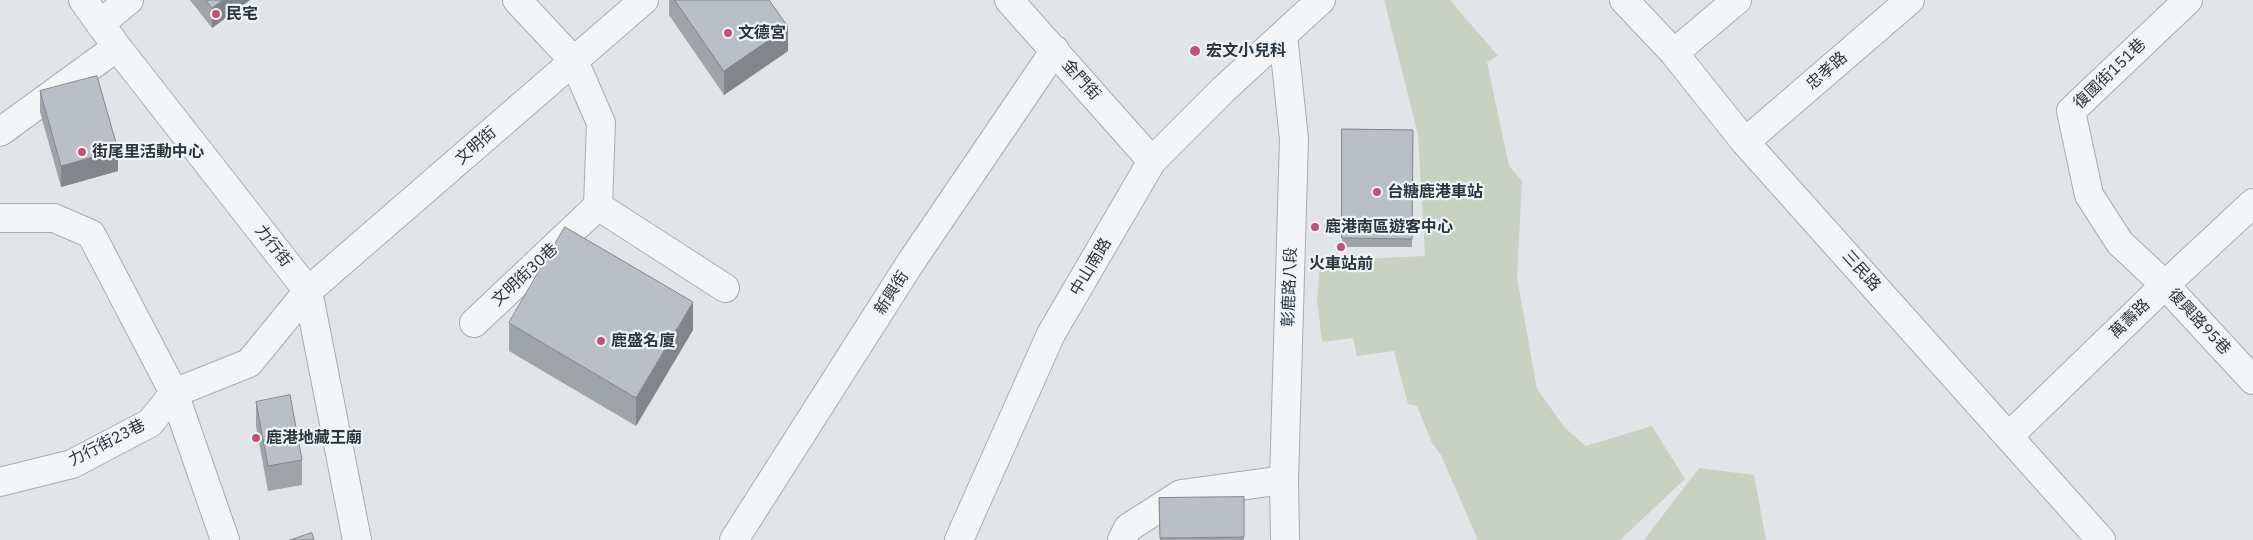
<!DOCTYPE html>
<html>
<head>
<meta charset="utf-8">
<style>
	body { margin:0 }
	canvas { display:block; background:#e1e5e8 }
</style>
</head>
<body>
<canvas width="2253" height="540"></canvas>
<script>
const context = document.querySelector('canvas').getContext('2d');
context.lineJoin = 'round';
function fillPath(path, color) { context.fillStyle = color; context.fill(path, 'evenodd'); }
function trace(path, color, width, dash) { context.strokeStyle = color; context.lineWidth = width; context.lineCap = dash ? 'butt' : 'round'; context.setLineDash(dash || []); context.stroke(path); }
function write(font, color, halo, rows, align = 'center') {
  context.font = font + ' "IBM Plex Sans","Noto Sans TC",sans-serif'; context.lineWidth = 4.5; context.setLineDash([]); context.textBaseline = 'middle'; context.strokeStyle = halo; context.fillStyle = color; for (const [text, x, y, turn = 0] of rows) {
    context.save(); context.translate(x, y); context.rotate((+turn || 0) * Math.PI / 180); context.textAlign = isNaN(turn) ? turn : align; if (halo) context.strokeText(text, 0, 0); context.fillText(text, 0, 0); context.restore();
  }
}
fillPath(new Path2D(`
	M1384,0H1450L1498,56L1487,62L1509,166L1522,181L1517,278L1537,389L1565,428L1586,446L1652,426L1685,479L1620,540H1478L1441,455L1432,443L1417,406L1408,404L1394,351L1357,356L1353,338L1322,342L1317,299L1320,266L1361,259L1425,256L1418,134Z
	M1699,468L1754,475L1766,540H1644Z`), '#c9d1c3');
const minor = new Path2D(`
	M83,0L117,47L308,291L357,540
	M1009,0L1152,161
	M1624,0L1674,53L1745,142L2101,540
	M2188,0L2071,111L2089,195L2120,243L2165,285L2253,380
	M100,24L129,0
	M1283,35L1294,139L1284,480L1285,540
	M1674,53L1737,0
	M0,132L117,47
	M1745,142L1910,0
	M598,206L725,288
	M0,218H54L91,234L174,393L225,540
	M474,323L598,206L601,123L574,61L517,0
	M2009,436L2165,285L2253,203
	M0,482L72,464L150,423L174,393L249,363L308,291L644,0
	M734,540L911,262L1055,50
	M959,540L1051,334L1152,161L1224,89L1321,0
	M1122,540L1128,528L1181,494L1284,480`);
trace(minor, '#a7adb2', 30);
trace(minor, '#f3f5f7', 28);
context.fillStyle = '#8b9888';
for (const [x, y] of [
	[1332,227]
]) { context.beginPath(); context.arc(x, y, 8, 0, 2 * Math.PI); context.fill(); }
fillPath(new Path2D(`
	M190,0H250L212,28Z
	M669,0H769L788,51L724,95L669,15Z
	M40,91L118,171L61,187L40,112Z
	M1342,129L1413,130L1412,247H1342Z
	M509,323L693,330L636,426L509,351Z
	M256,402L302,460V485L268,491L256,426Z
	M1244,497V540H1160L1159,498Z`), '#9fa4a9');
fillPath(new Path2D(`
	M223,0H250L212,28V8Z
	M788,27V51L724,95V71Z
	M118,150V171L61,187V166Z
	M693,302V330L636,426V398Z`), '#82868a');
const building = new Path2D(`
	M206,0H223L212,8Z
	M675,0H769L788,27L724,71Z
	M97,76L118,150L61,166L40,91Z
	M1342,129L1413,130L1412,239L1342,238Z
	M565,227L693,302L636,398L509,323Z
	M290,395L302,460L268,466L256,402Z
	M1244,497V537L1160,538L1159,498Z
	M312,533L314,540H290Z`);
fillPath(building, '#b9bfc5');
trace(building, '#82868a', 1);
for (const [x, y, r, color] of [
	[216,14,5,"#c15276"],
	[728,33,5,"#c15276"],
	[1195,51,6,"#c15276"],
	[82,152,5,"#c15276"],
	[1377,192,5,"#c15276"],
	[1315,227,5,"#c15276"],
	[1341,247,5,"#c15276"],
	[601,341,5,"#c15276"],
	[256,438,5,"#c15276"]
]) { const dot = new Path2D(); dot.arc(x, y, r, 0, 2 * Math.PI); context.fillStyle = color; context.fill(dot); trace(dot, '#f0f4f6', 2); }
write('bold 16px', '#2b353e', '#f0f4f6', [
	["民宅",226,14],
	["文德宮",738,33],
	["宏文小兒科",1206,51],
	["街尾里活動中心",92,152],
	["台糖鹿港車站",1387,192],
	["鹿港南區遊客中心",1325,227],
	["火車站前",1341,264,"center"],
	["鹿盛名廈",611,341],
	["鹿港地藏王廟",266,438]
], 'left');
write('16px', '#2b353e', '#f0f4f6', [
	["忠孝路",1827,71,-41],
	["復國街151巷",2110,74,-44],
	["金門街",1081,80,48],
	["文明街",476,146,-41],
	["力行街",273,246,52],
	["中山南路",1091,267,-59],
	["三民路",1861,271,48],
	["文明街30巷",525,275,-43],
	["彰鹿路八段",1290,287,-88],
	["新興街",892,293,-57],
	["萬壽路",2130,319,-44],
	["復興路95巷",2199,322,47],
	["力行街23巷",107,443,-27]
]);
</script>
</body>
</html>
